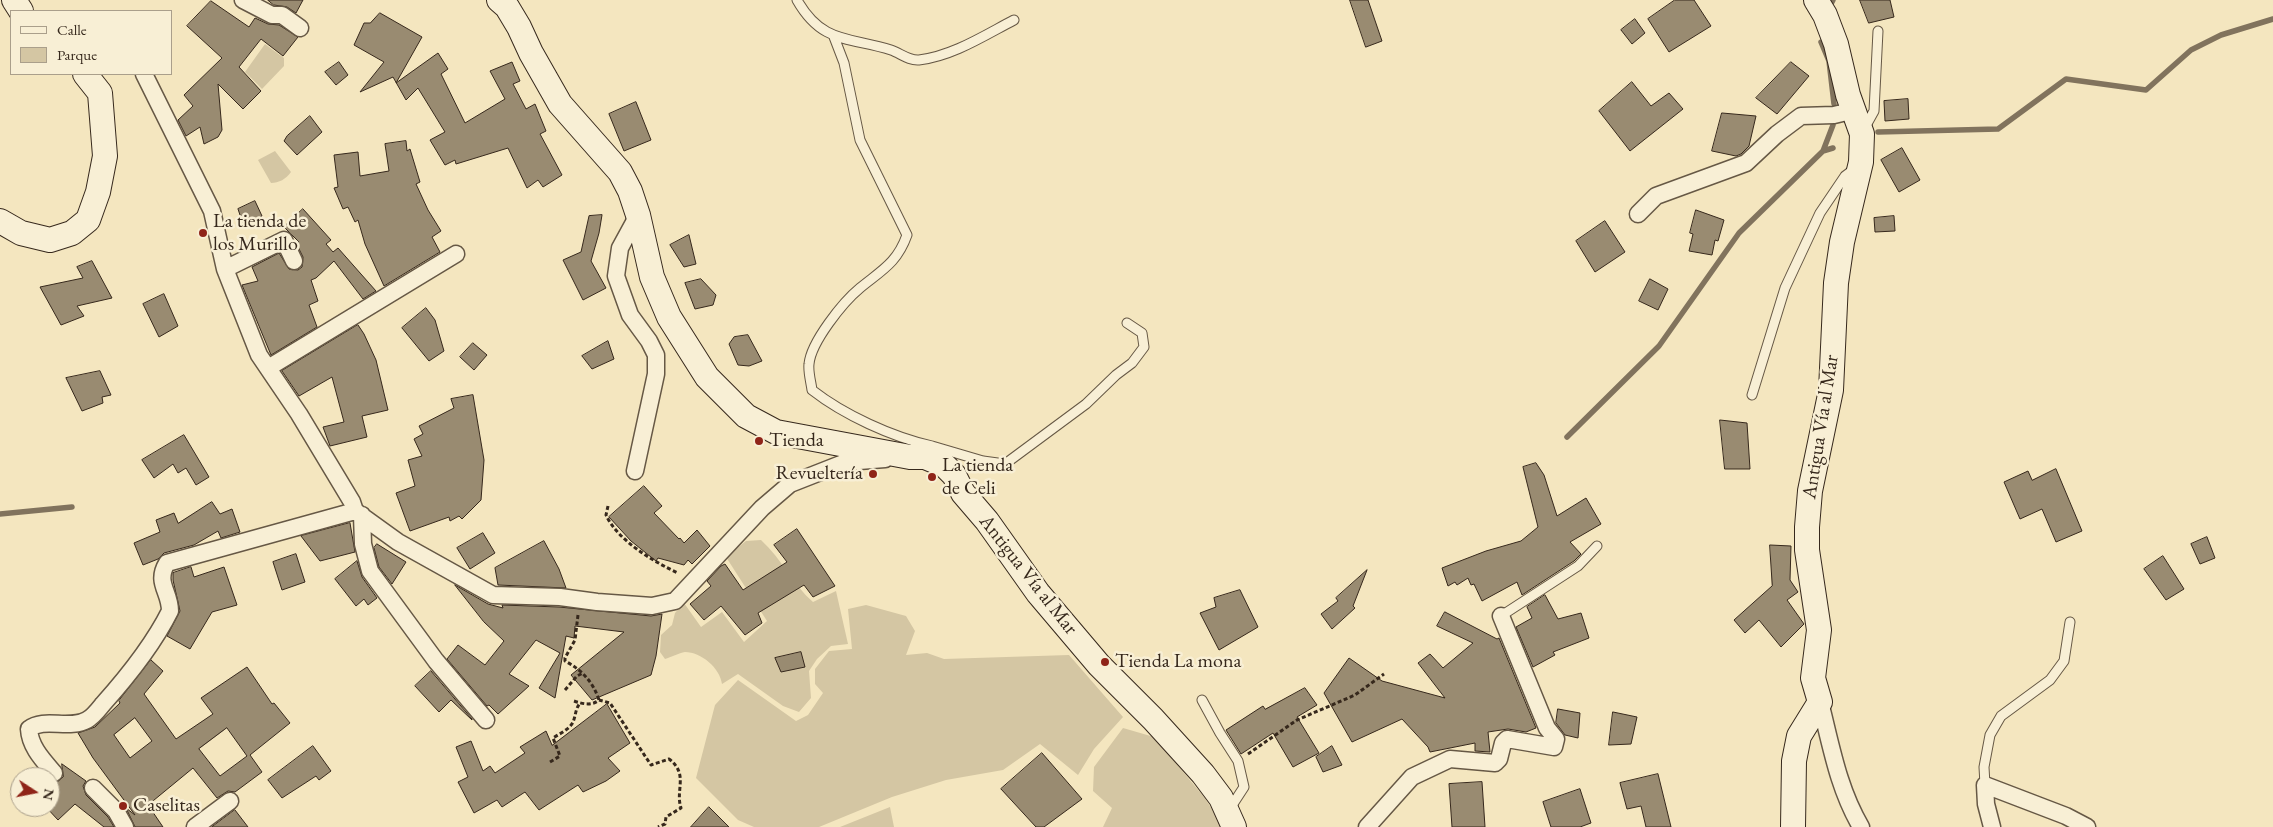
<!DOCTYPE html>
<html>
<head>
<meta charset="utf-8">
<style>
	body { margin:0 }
	#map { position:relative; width:2273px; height:827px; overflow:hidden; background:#f4e6bf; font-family:"EB Garamond",serif }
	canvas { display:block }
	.legend { position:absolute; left:10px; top:10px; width:162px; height:65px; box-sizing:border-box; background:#f8efd5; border:1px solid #aa9f8b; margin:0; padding:6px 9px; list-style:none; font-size:15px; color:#36281c }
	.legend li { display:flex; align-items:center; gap:10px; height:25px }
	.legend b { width:25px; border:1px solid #aa9f8b }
	.north { position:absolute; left:10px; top:767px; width:50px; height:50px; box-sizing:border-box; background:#f8efd5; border:1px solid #aa9f8b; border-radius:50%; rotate:101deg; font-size:14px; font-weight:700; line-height:20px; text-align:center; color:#36281c }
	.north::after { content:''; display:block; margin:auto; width:18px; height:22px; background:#8f2418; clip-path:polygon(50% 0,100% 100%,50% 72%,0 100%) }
</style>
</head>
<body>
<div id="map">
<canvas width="2273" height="827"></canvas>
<ul class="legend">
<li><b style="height:6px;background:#f8efd5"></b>Calle</li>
<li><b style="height:14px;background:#d4c6a3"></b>Parque</li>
</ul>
<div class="north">N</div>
</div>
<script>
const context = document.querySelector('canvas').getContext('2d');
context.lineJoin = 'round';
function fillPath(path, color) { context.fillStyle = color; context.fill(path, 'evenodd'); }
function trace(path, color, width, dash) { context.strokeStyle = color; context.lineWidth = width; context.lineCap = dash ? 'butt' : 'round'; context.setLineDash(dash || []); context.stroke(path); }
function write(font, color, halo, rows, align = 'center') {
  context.font = font + ' "EB Garamond",serif'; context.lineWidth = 5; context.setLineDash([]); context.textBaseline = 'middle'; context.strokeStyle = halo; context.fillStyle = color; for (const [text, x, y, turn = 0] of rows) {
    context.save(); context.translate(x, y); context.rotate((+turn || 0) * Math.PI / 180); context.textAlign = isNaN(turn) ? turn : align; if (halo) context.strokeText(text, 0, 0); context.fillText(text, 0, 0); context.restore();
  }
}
fillPath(new Path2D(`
	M265,44L284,58V66L262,89L245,72Z
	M275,151L291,172C286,179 279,183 271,183L258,160Z
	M761,540C782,559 793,585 813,602L836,591L848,644L831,646L817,659L809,671L811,698L799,712L783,706L738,674L722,684C720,668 701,652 685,652C679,653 671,657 665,659L660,652L661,635L672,625L675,613L684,603L701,627L722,612L744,642L767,621L726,557L746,541Z
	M866,605L906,616L915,631L906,655L927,653L944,659L1069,655L1123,717L1094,749L1078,775L1040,744L1003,770L946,780L892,797L819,827H754L738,820L696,778L715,705L738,680L796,721L808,715L823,693L815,684V669L829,651L852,649L848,609Z
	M1123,728L1154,737L1204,797L1224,827H1103L1112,808L1093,791L1094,767Z
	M890,807L894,827H840Z`), '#d4c6a3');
trace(new Path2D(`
	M1832,2L1833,0
	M1821,42L1829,61L1834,104
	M1878,132L1998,129L2066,79L2146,90L2191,50L2221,35L2273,19
	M1823,151L1833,148
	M1567,437L1659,346L1739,233L1823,151L1833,125
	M0,514L72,507`), '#81735d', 5.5);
const building = new Path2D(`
	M268,0H303L296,13L287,7L274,5Z
	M1350,0H1368L1382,41L1366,47Z
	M1675,0H1694L1711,26L1669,52L1648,19Z
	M1860,0H1890L1894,17L1869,23Z
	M211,1L249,27L255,18L268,24L279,25L298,37L283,56L261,39L239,67L261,91L243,109L218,84L222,130L218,137L204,144L200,127L186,136L178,120L193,106L184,95L222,58L187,26Z
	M380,13L422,37L396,83L438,53L448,69L441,74L465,123L505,99L490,71L512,62L520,81L513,84L526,109L535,104L546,131L540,134L562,175L543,187L538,180L527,188L508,148L456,164L455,160L445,165L430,140L445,132L418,88L406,100L393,77L360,92L384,62L354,45L364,23H370Z
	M1635,19L1645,33L1632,44L1621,30Z
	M339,62L348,75L336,85L325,72Z
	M1791,62L1809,76L1777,114L1756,98Z
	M1632,82L1651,106L1669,93L1683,109L1630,151L1599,111Z
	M1908,99L1909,119L1885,121L1884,101Z
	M636,102L651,140L624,151L609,114Z
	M1722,113L1756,116L1749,146L1741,154L1736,156L1712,151Z
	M310,116L322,132L297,155L284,141L287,136Z
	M406,141L407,151L410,149L420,182L416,184L428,210L441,231L432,237L440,252L384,286L365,244L358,220L355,222L348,207L343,209L334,188L338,187L334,155L358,152L360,176L389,171L385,144Z
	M1902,148L1920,180L1899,192L1881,160Z
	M255,201L262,216L244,227L238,209Z
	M303,209L331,240L326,244L333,252L338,248L376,291L363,299L334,261L316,278L311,280L318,301L309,305L317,327L271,355L242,285L258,281L252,267L279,253L289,269L298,270L302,267L303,257L296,243L299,242L284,227Z
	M1696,210L1724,220L1718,241L1715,240L1712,255L1689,251L1693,234L1690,233Z
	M602,215L599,233L591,261L606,288L583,300L563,260L581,252L589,216Z
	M1894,216L1895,231L1875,232L1874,218Z
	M1605,221L1625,252L1595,272L1576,241Z
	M689,235L696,264L684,267L670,245Z
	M92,261L112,298L77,306L84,316L61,325L40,287L83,278L77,267Z
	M701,279L716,295L713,305L695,309L685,283Z
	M1650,279L1668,289L1658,310L1639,301Z
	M164,294L178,326L159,337L143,304Z
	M426,308L435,320L444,351L429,361L402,328Z
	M358,325L364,334L376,360L388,410L362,416L367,437L330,446L323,427L344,422L332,377L299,396L282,371Z
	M748,335L762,361L749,366L738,365L729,344L734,337Z
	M608,341L614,359L592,369L582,356Z
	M473,343L487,355L474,370L460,357Z
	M100,371L111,395L102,397L103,403L82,411L66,378Z
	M473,395L484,460L481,500L462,519L459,516L450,521L449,517L410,531L396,493L415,486L408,460L422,456L414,439L423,434L419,426L454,408L451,399Z
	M1720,420L1747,423L1750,469H1725Z
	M184,435L209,477L196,485L186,468L178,473L173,464L154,478L142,460Z
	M1536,463L1544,475L1557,516L1586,498L1601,524L1570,542L1581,554L1574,561L1522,595L1517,582L1482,601L1474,584L1471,585L1468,578L1457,585L1455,582L1448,586L1442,568L1486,551L1521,541L1538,527L1523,467Z
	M2056,469L2082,531L2056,542L2042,509L2020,519L2004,482L2028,471L2032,480Z
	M644,486L662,506L654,513L679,539L680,538L684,543L697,530L710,546L692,564L688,560L684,565L658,558L656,561L631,541L609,517Z
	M212,502L220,514L232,509L240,532L221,538L218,531L194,545L164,553L158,559L143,565L134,543L160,532L156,520L174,513L178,523Z
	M350,523L355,552L320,561L301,536Z
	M797,529L835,586L813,597L804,585L758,613L762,623L745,635L721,606L704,620L690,604L711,586L707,581L721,566L725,564L743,590L787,562L774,545Z
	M483,533L495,553L470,569L457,548Z
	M2207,537L2215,558L2200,564L2191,544Z
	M544,541L559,569L566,588L498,585L495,568Z
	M377,544L406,562L392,584L379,567L374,548Z
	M1770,545L1791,546L1790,580L1798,592L1787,600L1804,624L1781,647L1759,620L1745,633L1734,620L1772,586Z
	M296,554L305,582L282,590L273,562Z
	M2163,556L2184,589L2166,600L2144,569Z
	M357,561L362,577L377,598L368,605L364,599L356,606L335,579Z
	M191,567L194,577L224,567L237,605L212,612L190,649L167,636L180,611L173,580V573Z
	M1367,570L1353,606L1355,608L1332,629L1321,614L1338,601L1336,598Z
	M455,585L488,604L503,608L502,605L559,607L651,616L662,614L656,656L651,675L592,700L571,675L624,632L575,626L574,638L566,636L555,698L539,688L560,653L536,640L509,674L529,686L498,714L489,705L487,706L447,659L458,645L485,665L504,641L484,622Z
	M1240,590L1258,627L1219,650L1200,613L1216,607L1214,598Z
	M1545,595L1558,619L1581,613L1589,638L1553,652L1555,655L1533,667L1516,627L1532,618L1527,607Z
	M1445,612L1497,639L1499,638L1536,728L1526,732L1508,729L1488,732L1490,752L1475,751V743L1430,752L1428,747L1402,719L1352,742L1324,693L1349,658L1382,681L1445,698L1418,663L1430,654L1443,668L1473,643L1437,626Z
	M801,652L805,667L781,672L775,658Z
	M151,660L163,671L144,694L176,739L213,714L201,698L247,667L272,704L274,703L290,723L250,755L262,772L235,792L228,791L217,798L193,768L148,805L163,827H135L126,808L135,815L93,758L78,733L95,727L120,703L119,701ZM135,718L152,741L130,758L114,735ZM227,728L247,756L220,776L199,749Z
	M431,671L472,719V720L451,700L439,712L415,686Z
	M1305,688L1317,705L1297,717L1319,753L1293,767L1273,733L1241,754L1226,730L1263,706L1265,709Z
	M607,704L630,743L608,758L620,771L606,781L583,792L578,785L539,810L525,792L502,807L497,800L474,813L458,782L468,777L456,747L471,741L483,771L490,766L495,773L525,753L520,747L546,731L552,745Z
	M1558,709L1580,713L1578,738L1565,735L1556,723Z
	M1613,712L1637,717L1631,744L1609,745Z
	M313,746L331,771L319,780L316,776L282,798L268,780Z
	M1332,746L1342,765L1323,772L1316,757Z
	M1042,753L1082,799L1044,827H1036L1001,789Z
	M62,764L86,781L83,786L86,795L108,817L114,827H104L75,804L58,820L46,807H50V799L59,791L50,784V782L56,783L63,777Z
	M1658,774L1671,827H1646L1641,806L1627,809L1620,783Z
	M1482,782L1485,827H1452L1449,784Z
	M1580,789L1591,823L1580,827H1551L1543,802Z
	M709,807L729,827H691Z
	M235,810L248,827H212Z`);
fillPath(building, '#998b71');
trace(building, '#36281c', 1);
const lane = new Path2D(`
	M797,0C822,44 849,37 891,50C900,53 909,61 919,60C953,56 985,35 1014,20
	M834,37L844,63L860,140L907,235C897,263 882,270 860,288C843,302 811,342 809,364C808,372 811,382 812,390C844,415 892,437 932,446
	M1864,129L1874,111L1878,31
	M1752,395L1785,288L1820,213L1845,176L1853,170
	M928,448L932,446L983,461L1005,464L1086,404L1116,375L1132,363L1144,347L1142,333L1127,323
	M1501,616L1578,566L1597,546
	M1202,700L1220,733L1238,761L1244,787L1229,810
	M1985,785L1984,767L1990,735L2001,716L2050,680L2064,661L2070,622`);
const street = new Path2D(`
	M243,0L272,15H282L300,28
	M144,74L212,211L225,269L259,355L299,414L352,502L355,511L398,542L493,595L560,597L597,602L652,606L675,601L762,508L790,484L846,462L885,459
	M1638,214L1656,196L1746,163L1777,134L1801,116L1834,115L1855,110
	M225,269L284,240L294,261
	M268,368L456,254
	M635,471L656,374V355L649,341L630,315L616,276L620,248L638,215
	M362,515L363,544L370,571L436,661L486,720
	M1820,702C1831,745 1838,788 1861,827
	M54,773C43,760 30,747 29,729C44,717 69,730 87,720C93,717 99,709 103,704C129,675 153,645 170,611C170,591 155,583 167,563L355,511
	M93,788L116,811L125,827
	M195,827L230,801
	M1367,827L1412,777L1450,759L1495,763L1499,759L1503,743L1507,739L1554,747L1556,739L1547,728L1501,616
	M1992,827L1986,804L1985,785L2066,816L2087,827`);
const secondary = new Path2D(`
	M14,0L21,11
	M499,0L507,7L519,27L531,53L560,104L620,172L630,191L638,215L652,277L669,317L707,377L746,416L776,432L910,457H925L944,465L954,475L963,493L987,521L1038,593L1099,665L1153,719L1203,774L1221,798L1234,827
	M0,221L21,233L50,240L72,233L88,220L98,192L105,156L100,93L85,74
	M1793,827L1794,761L1799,736L1820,702L1813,678L1819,630L1807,550V527L1810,491L1831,390L1836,283L1842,242L1861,162L1862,134L1848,95L1836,44L1825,15L1816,0`);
trace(lane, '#665845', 11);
trace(street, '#665845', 19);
trace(secondary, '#36281c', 26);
trace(new Path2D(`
	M608,506L606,515C617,540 654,562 678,573
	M578,615L575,640L565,658V661C582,670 593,682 599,700
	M565,690L577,676L583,673
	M574,701C583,704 592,706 599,700L610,703L651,765L669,759C689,774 675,790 681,808L666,817L665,824L658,827
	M1248,754L1297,720L1355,695L1384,674
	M550,762L560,756L553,738C559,734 570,729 573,722C576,715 575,710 580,703`), '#36281c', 3, [4, 2.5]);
trace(lane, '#f8efd5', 9);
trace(street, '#f8efd5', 16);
trace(secondary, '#f8efd5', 24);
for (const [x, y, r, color] of [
	[203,233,5,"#8f2418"],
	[759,441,5,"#8f2418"],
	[873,474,5,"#8f2418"],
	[932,477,5,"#8f2418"],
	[1105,662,5,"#8f2418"],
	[123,806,5,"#8f2418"]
]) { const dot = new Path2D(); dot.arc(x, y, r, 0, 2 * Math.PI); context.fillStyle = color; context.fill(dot); trace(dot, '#f8efd5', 2); }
write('20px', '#36281c', '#f8efd5', [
	["La tienda de",213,222],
	["los Murillo",213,245],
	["Tienda",769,441],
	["La tienda",942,466],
	["de Celi",942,489],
	["Revueltería",863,474,"right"],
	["Tienda La mona",1115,662],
	["Caselitas",133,806]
], 'left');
write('20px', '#36281c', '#f8efd5', [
	["Antigua Vía al Mar",1821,427,-81],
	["Antigua Vía al Mar",1028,575,52]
]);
</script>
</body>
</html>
